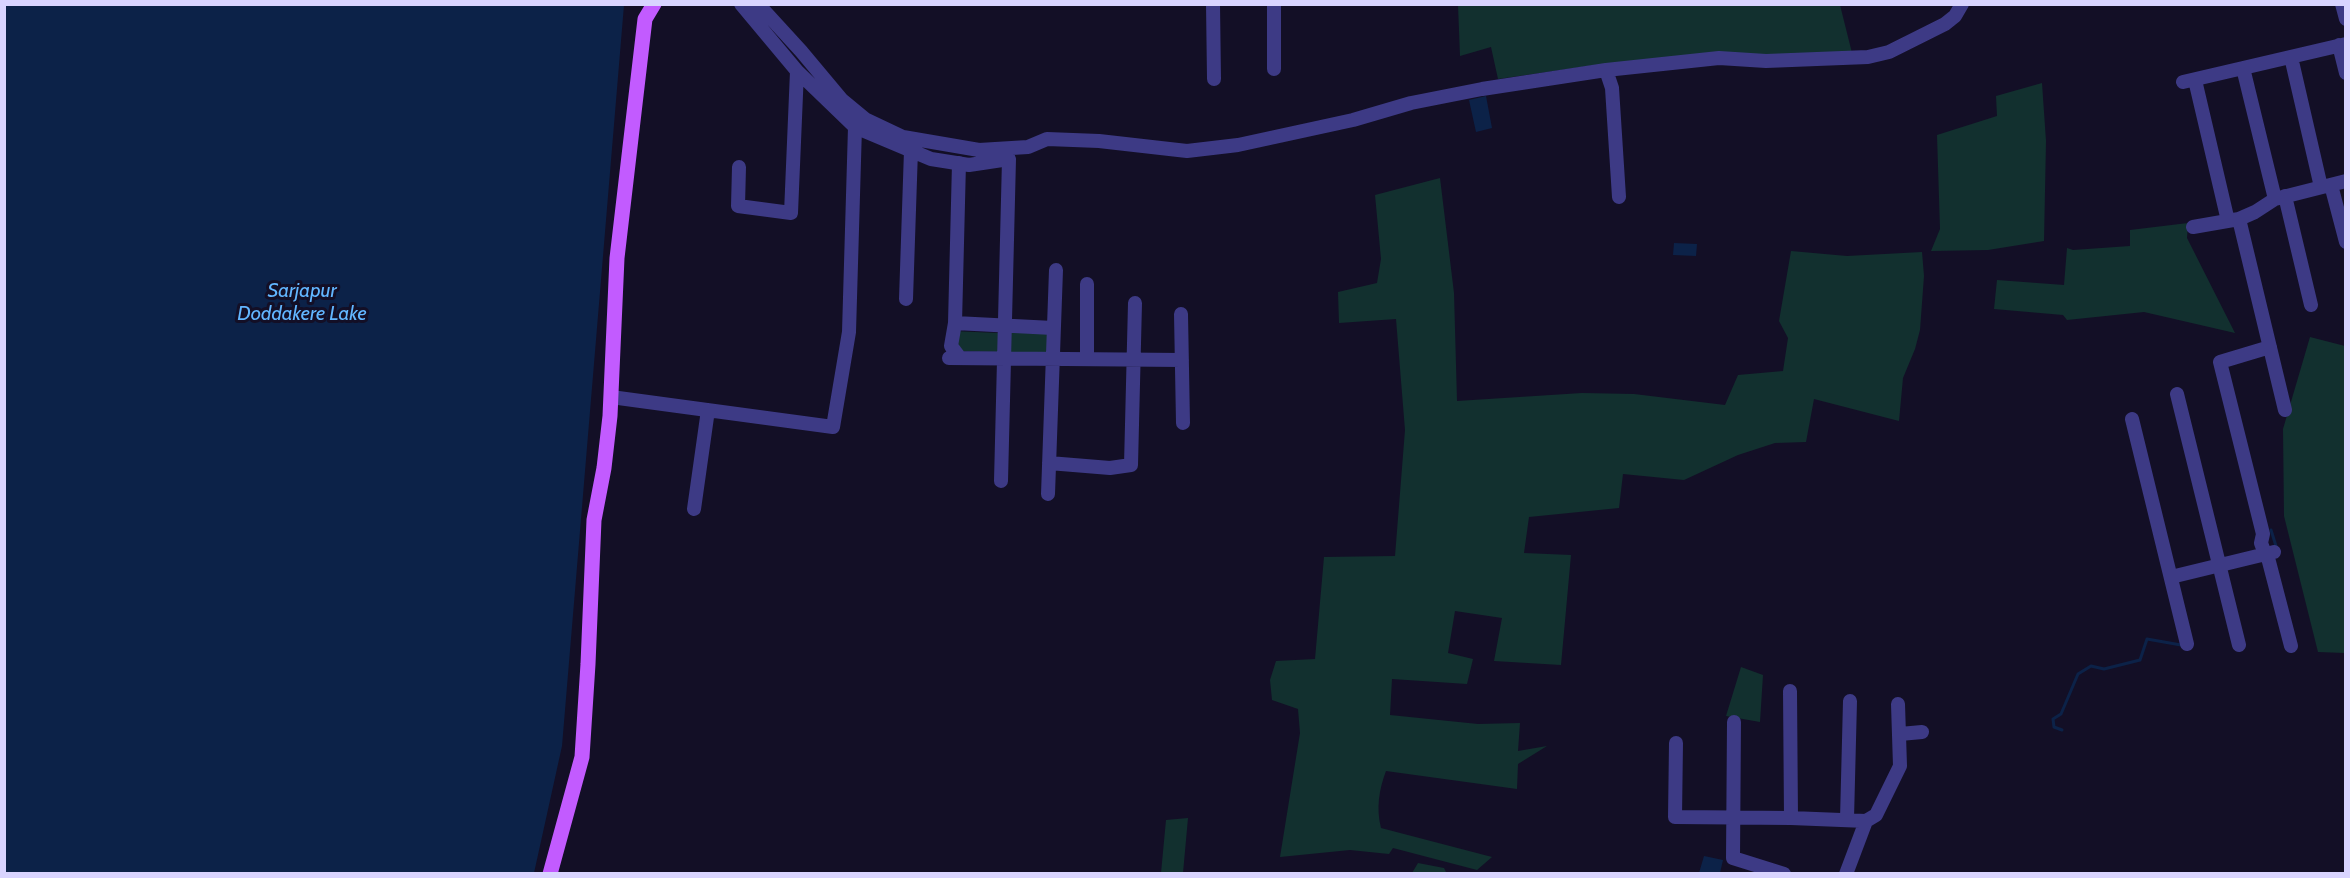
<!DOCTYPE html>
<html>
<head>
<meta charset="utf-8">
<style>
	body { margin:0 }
	#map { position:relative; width:2350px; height:878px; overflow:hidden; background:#130f26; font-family:Cabin,sans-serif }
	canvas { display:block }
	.frame { position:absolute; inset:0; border:6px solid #d9d4ff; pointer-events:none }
</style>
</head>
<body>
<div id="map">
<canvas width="2350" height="878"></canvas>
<div class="frame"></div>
</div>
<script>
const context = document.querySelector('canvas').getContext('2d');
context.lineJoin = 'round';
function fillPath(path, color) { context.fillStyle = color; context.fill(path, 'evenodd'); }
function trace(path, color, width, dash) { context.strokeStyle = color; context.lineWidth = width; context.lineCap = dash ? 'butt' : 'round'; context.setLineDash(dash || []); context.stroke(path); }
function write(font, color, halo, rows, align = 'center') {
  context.font = font + ' Cabin,sans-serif'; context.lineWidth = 6; context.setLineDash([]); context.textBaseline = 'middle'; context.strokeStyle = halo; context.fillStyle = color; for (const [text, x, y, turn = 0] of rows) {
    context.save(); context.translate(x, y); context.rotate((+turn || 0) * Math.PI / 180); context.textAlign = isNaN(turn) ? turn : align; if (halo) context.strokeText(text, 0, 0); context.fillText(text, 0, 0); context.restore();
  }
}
fillPath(new Path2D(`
	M1458,5H1840L1852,53L1596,65L1498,79L1491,47L1460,56Z
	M2042,83L2046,141L2044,241L1988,250L1931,251L1940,229L1937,135L1997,116L1996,96Z
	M1440,178L1454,293L1457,401L1582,393L1634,394L1725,405L1738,375L1783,371L1788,338L1779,321L1791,251L1847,256L1922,252L1924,276L1920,330L1915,349L1903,378L1899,421L1814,399L1806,442L1775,443L1738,455L1684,480L1623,474L1619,508L1529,517L1524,553L1571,555L1561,665L1494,661L1502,618L1455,611L1448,653L1473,659L1467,684L1392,679L1390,715L1478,724L1520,723L1518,751L1547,746L1518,764L1517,789L1386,771C1379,790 1376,808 1381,828L1492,857L1477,870L1393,848L1389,854L1350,850L1280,857L1300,733L1298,709L1272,700L1270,680L1276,661L1315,659L1324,557L1395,556L1405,430L1396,319L1339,323L1338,292L1377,283L1381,259L1375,195Z
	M2188,223L2187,238L2235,333L2144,312L2067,320L2063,315L1994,309L1997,280L2064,285L2067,248L2073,250L2130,246V230Z
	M952,331L998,333V352L951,351Z
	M1009,332L1048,334L1047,355L1008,354Z
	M2310,337L2345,346V653L2318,652L2284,516L2283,429Z
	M1741,667L1763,675L1760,722L1726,716Z
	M1188,818L1183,873H1161L1166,820Z
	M1418,863L1444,868L1446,872L1444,873H1412Z`), '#12302f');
fillPath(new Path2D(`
	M5,4L624,5L562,746L534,873H5Z
	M1486,96L1492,128L1476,132L1469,100Z
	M1674,243L1697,244L1696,256L1673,255Z
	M1704,856L1723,860L1720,873H1699Z`), '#0c2248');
trace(new Path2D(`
	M2271,530L2276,546L2273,547
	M2062,730L2054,727L2053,719L2061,714L2078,674L2091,666L2104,669L2140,660L2147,639L2181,645`), '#0c2248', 3);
trace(new Path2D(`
	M758,4L801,51L842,100L865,119L903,137L979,150L1028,147L1047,139L1099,141L1187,151L1238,145L1353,120L1411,103L1482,89L1606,70L1719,58L1766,61L1868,57L1889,52L1945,24L1955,16L1962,4
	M1213,4L1214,79
	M1274,4V69
	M2342,4L2346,19
	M2339,45L2346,73
	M2291,57L2321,187
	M2243,68L2275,199
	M1606,70L1612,88L1619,197
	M2195,80L2228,221
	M2183,82L2346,44
	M855,127L931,159L969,165L1009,159L1001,481
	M959,163L955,323L951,346L960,358
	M739,167L738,206L791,213L797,71
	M2331,185L2346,242
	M2285,196L2311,305
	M2239,219L2285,410
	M2193,227L2239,219L2255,212L2275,199L2346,181
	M906,299L911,150
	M1181,314L1183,423
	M955,323L1053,328
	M949,358L1182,360
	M1087,359V284
	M2177,394L2239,645
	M611,397L833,427L849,332L855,127L797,71L741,4
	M2132,419L2187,644
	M1049,463L1110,468L1131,465L1135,303
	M1048,494L1056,270
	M694,509L708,410
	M2265,554L2261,543L2263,534L2220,362L2270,347
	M2267,554L2291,646
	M2171,577L2274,552
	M1790,691L1791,818
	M1734,722L1733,858L1784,874
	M1900,734L1922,732
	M1676,743L1675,817L1791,818L1866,821
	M1847,819L1850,701
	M1846,874L1866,821L1876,815L1900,766L1898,704`), '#3d3a85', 14);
trace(new Path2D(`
	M550,874L582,757L588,664L594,520L604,468L610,416L617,258L645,19L654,4`), '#c25bff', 15);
write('italic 20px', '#62b6ff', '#130f26', [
	["Sarjapur",302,291],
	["Doddakere Lake",302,314]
]);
</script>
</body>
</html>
